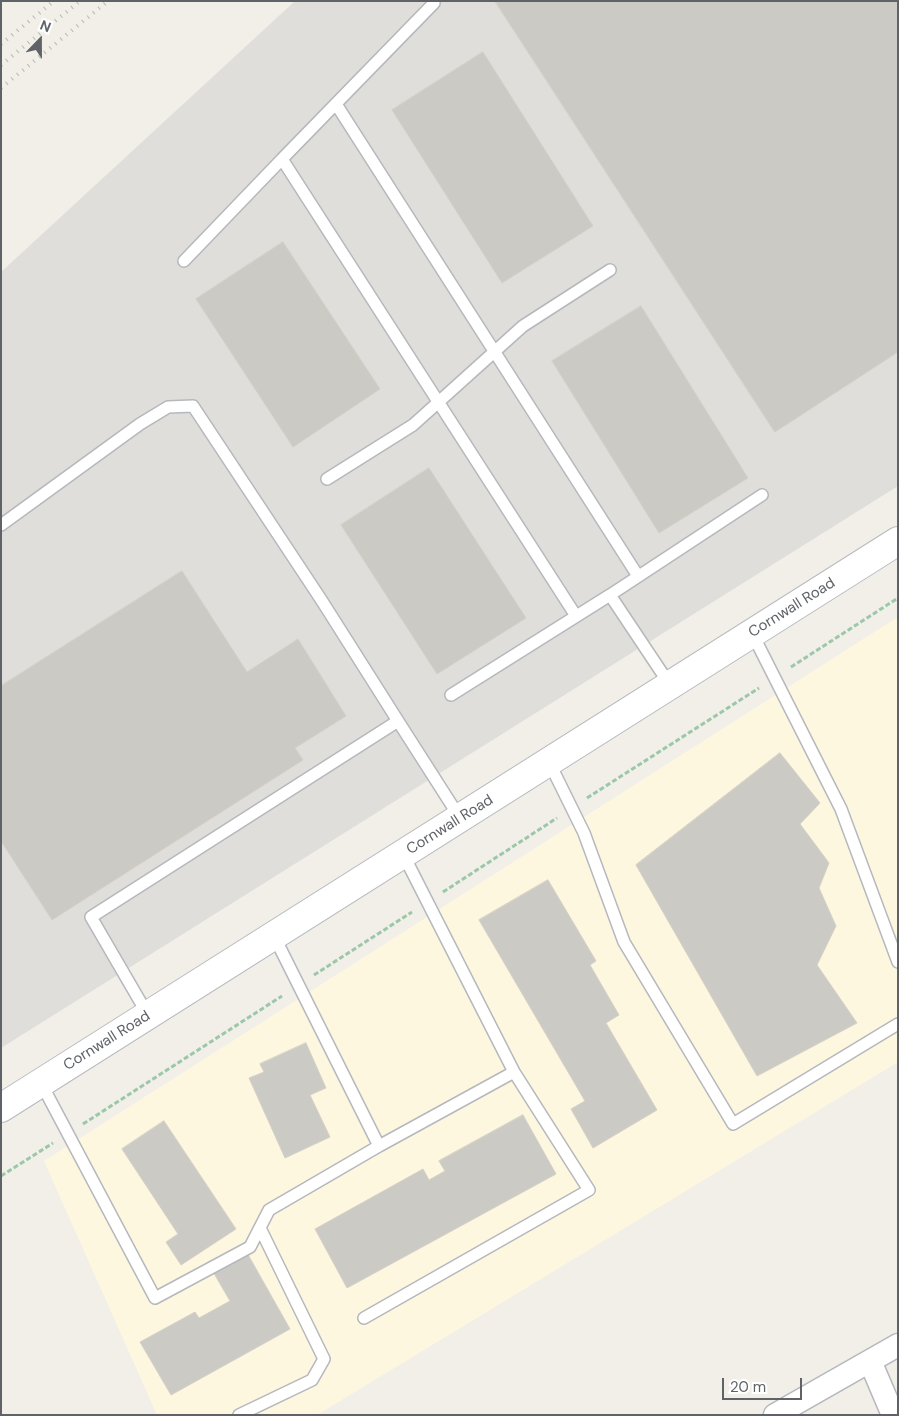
<!DOCTYPE html>
<html>
<head>
<meta charset="utf-8">
<style>
	body { margin:0 }
	#map { position:relative; width:899px; height:1416px; overflow:hidden; background:#f1efe8; font-family:"DM Sans",sans-serif }
	canvas { display:block }
	.frame { position:absolute; inset:0; border:2px solid #5f6368; pointer-events:none }
	.north { position:absolute; left:15px; top:15px; width:50px; height:50px; -webkit-text-stroke:4px #fff; paint-order:stroke; rotate:22deg; font-size:14px; font-weight:700; line-height:20px; text-align:center; color:#5f6368 }
	.north::after { content:''; display:block; margin:auto; width:18px; height:22px; background:#5f6368; clip-path:polygon(50% 0,100% 100%,50% 72%,0 100%) }
	.scale { position:absolute; left:722px; top:1378px; width:80px; height:22px; box-sizing:border-box; border:2px solid #5f6368; border-top:0; padding-left:6px; font-size:15px; line-height:18px; white-space:nowrap; color:#5f6368; -webkit-text-stroke:4px #fff; paint-order:stroke }
</style>
</head>
<body>
<div id="map">
<canvas width="899" height="1416"></canvas>
<div class="frame"></div>
<div class="north">N</div>
<div class="scale">20 m</div>
</div>
<script>
const context = document.querySelector('canvas').getContext('2d');
context.lineJoin = 'round';
function fillPath(path, color) { context.fillStyle = color; context.fill(path, 'evenodd'); }
function trace(path, color, width, dash) { context.strokeStyle = color; context.lineWidth = width; context.lineCap = dash ? 'butt' : 'round'; context.setLineDash(dash || []); context.stroke(path); }
function write(font, color, halo, rows, align = 'center') {
  context.font = font + ' "DM Sans",sans-serif'; context.lineWidth = 4.5; context.setLineDash([]); context.textBaseline = 'middle'; context.strokeStyle = halo; context.fillStyle = color; for (const [text, x, y, turn = 0] of rows) {
    context.save(); context.translate(x, y); context.rotate((+turn || 0) * Math.PI / 180); context.textAlign = isNaN(turn) ? turn : align; if (halo) context.strokeText(text, 0, 0); context.fillText(text, 0, 0); context.restore();
  }
}
fillPath(new Path2D(`
	M898,617V1062L317,1415H157L44,1161Z`), '#fef7e0');
fillPath(new Path2D(`
	M295,1H898V486L1,1048V272Z`), '#e0deda');
const building = new Path2D(`
	M495,1H898V352L775,432Z
	M483,52L593,226L502,283L392,110Z
	M283,242L380,389L293,447L196,299Z
	M641,306L748,478L659,533L552,361Z
	M429,468L526,618L437,674L341,525Z
	M182,571L247,672L298,639L346,716L295,748L303,760L52,920L1,841V686Z
	M780,753L820,803L800,824L829,863L819,888L836,926L817,965L857,1023L757,1076L636,865Z
	M548,880L596,961L590,965L619,1015L606,1023L657,1110L593,1148L571,1109L585,1101L479,920Z
	M306,1043L326,1088L310,1095L330,1137L285,1158L249,1078L264,1072L260,1064Z
	M523,1115L556,1174L347,1288L315,1229L423,1169L429,1180L445,1171L439,1161Z
	M164,1121L236,1229L181,1265L166,1242L178,1234L122,1149Z
	M246,1251L290,1329L171,1395L140,1342L195,1312L199,1318L230,1301L212,1270Z`);
fillPath(building, '#cccac5');
trace(building, '#d6d1c6', 1);
const service = new Path2D(`
	M336,104L638,576
	M282,159L434,3
	M184,261L282,159L576,616
	M327,479L413,425L523,326L610,270
	M1,525L140,424L168,407L193,406L322,601L398,721
	M752,633L841,809L898,962
	M670,685L610,595L762,495
	M451,695L610,595
	M549,762L584,833L624,942L733,1124L898,1024
	M274,936L379,1146L514,1072L403,854
	M148,1015L91,917L398,721L460,818
	M41,1083L155,1298L250,1247L269,1210L379,1146
	M364,1318L589,1190L514,1072
	M239,1415L312,1380L324,1359L260,1228`);
const minor = new Path2D(`
	M870,1361L893,1415
	M775,1415L898,1345`);
const secondary = new Path2D(`
	M1,1108L898,541`);
trace(service, '#b5b8bc', 14);
trace(minor, '#b5b8bc', 25);
trace(secondary, '#b6babf', 30);
trace(new Path2D(`
	M791,667L898,598
	M587,798L759,688
	M443,892L557,818
	M314,975L412,912
	M83,1124L282,996
	M1,1176L53,1143`), '#9cc7a9', 3, [5, 2.5]);
trace(service, '#fff', 11);
trace(minor, '#fff', 22);
trace(secondary, '#fff', 28);
trace(new Path2D(`
	M1,44L54,1
	M1,65L80,1
	M1,88L108,1`), '#b6b7b8', 4, [1, 6]);
write('15px', '#5f6368', '#fff', [
	["Cornwall Road",792,608,-32],
	["Cornwall Road",450,825,-32],
	["Cornwall Road",107,1041,-32]
]);
</script>
</body>
</html>
